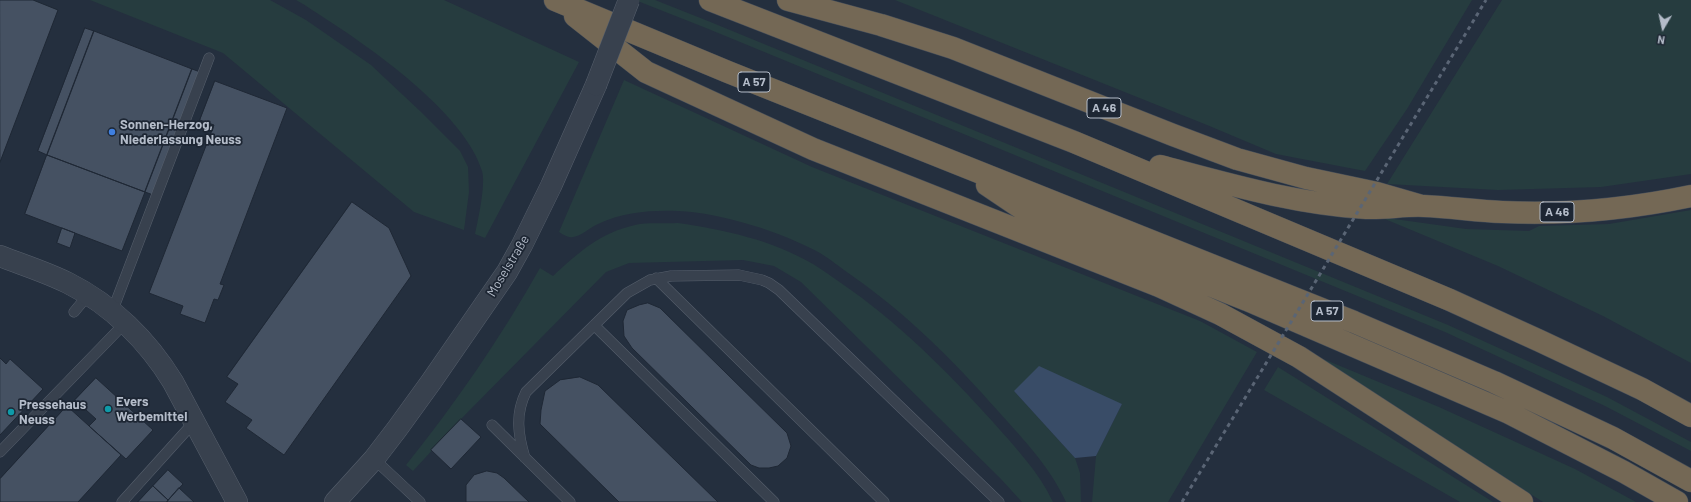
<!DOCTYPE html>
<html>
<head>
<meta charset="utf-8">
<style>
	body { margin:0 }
	#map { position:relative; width:1691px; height:502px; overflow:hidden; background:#242f3e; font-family:Barlow,sans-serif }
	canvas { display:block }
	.north { position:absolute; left:1643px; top:8px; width:40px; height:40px; -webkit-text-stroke:3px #1d2633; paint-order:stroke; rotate:189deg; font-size:11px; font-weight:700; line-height:16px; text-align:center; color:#b4bcc9 }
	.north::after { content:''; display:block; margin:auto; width:14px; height:18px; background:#b4bcc9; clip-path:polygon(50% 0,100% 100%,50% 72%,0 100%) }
</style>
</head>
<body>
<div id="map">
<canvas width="1691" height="502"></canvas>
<div class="north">N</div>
</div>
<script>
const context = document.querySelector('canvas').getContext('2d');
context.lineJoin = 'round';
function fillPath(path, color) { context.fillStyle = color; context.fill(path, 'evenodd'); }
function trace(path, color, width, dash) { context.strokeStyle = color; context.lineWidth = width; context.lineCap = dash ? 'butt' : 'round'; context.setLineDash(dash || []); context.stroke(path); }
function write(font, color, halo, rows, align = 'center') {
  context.font = font + ' Barlow,sans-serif'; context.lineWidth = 3.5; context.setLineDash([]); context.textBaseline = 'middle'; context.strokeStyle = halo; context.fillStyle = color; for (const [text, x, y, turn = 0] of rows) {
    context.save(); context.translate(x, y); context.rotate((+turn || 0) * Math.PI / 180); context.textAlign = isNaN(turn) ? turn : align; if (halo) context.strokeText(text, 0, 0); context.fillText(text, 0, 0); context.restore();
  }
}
fillPath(new Path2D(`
	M90,0H270L306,20L371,65L420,111L460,151L468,167L469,192L464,230L414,212L223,53Z
	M296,0H444L579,62L485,238L475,234C478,221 486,183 482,171C466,116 377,52 329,21C318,14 307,6 296,0Z
	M635,0H655L708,21L1448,325L1607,397L1691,442V451L1605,406L1445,332L706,28Z
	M895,0H1472L1407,109L1365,171L1276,154L1207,125Z
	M1502,0H1691V174L1601,187L1498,190L1387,184Z
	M624,80L812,167L1200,321L1257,352L1168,502H1092L1096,456L1122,404L1014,391L1075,458L1080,473L1081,502H1066C1050,467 1024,440 998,411C954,361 906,313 851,275C841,268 830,259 820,253C781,232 723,213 678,211C652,210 623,212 598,224C590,227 582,236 573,237C568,238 564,235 559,232Z
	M1691,210V363L1603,316L1498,266L1380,217L1466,229L1529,231L1539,226L1609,224Z
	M678,223C725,230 772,240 813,264C823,270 832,277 841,283C898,322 947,371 993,422C1015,447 1039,472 1053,502H1022L1000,478L801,282L774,266L743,260L629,263L606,272L461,419L413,471L406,465C456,403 501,337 540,268L553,276C579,252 600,233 635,225C648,222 664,224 678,223Z
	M1304,351L1439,407L1575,469L1636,502H1543Z
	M1278,367L1493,502H1460L1264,390Z`), '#263c3f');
fillPath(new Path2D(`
	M1039,366L1122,404L1096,456L1075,458L1014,391Z`), '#394c67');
const building = new Path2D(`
	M0,0H33L58,10L0,162Z
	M85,28L94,31L47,155L38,151Z
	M94,31L192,69L145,192L47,155Z
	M192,69L203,73L156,196L145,192Z
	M215,81L287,108L220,284L224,285L218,300L214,299L205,323L180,314L183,306L149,293L214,125L200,120Z
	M47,155L145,192L122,251L25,214Z
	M352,202L389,228L411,276L284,455L246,428L252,420L225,402L238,384L227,377Z
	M62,228L75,233L70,248L57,243Z
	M648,303L660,308L787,433L791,446L787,458L778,466L769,468H759L751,465L632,348L624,336L623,321L627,310L639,305Z
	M0,358L6,364L10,359L43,389L0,435Z
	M580,377L598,385L718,502H619L540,424L541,410L545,391L560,380Z
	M96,378L153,430L126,459L89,426L96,419L75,400Z
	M67,406L121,455L78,502H0V479Z
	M461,419L481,437L451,469L431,450Z
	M168,470L183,484L168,500L153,486Z
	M487,471L497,473L504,478L529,502H466V485L474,475Z
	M153,486L168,500L167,502H138Z
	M179,488L194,502H167Z`);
fillPath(building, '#455162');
trace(building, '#1f2835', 1);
const service = new Path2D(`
	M656,278L884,502
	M74,312L88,295
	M112,312L209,58
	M594,325L774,502
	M492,425L570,502
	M0,452L125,323
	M525,458C518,435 515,414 526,392L627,293L650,280L671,276L739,275L762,280L769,283L779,290L999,502
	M374,459L420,502
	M122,502L195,421`);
const minor = new Path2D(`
	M0,256C23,265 46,272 68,283C112,305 148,341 173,382L237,502
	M335,502L374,459L397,429L431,382L507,272L522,245L551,186L596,85`);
const motorway = new Path2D(`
	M555,0L728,72L1354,322L1494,382L1613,438L1691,481
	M710,0L1074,142L1450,300L1540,341L1642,389L1691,416
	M788,0L881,25L953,48L1173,135L1237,159L1306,178L1377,193L1422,206
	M575,16L646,72L813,149L1159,286L1220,314L1299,357L1522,502
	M1160,166C1228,184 1296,204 1366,208C1385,209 1405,205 1424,206C1450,207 1476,211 1502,212C1565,215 1629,209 1691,196
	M987,185L1027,212L1247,300L1509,413L1624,472L1677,502`);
trace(service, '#565f6c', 11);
trace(minor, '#565f6c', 22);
trace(motorway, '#434c59', 23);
trace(service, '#38414e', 10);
trace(minor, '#38414e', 21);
trace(motorway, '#746855', 22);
trace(new Path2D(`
	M1182,502L1486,0`), '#5a6575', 3, [4, 4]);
const minorBridge = new Path2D(`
	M596,85L629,0`);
trace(minorBridge, '#565f6c', 22, []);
trace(minorBridge, '#38414e', 21);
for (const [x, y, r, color] of [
	[112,132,4,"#3f7fe0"],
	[108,409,4,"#0f9aa8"],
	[11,412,4,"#0f9aa8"]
]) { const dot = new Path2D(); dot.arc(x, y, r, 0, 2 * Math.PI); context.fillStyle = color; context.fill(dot); trace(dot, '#1d2633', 1.5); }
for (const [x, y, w] of [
	[754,82,32],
	[1104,108,34],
	[1557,212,34],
	[1327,311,32]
]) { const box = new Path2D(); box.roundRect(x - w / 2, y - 10, w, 20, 3); context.fillStyle = '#1d2633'; context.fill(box); trace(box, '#b4bcc9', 1); }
write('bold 12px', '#b4bcc9', null, [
	["A 57",754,82],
	["A 46",1104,108],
	["A 46",1557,212],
	["A 57",1327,311]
]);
write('bold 13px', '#b4bcc9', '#1d2633', [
	["Sonnen-Herzog,",120,125],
	["Niederlassung Neuss",120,140],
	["Evers",116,402],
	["Werbemittel",116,417],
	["Pressehaus",19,405],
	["Neuss",19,420]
], 'left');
write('13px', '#b4bcc9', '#1d2633', [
	["Moselstraße",508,266,-59]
]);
</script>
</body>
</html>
